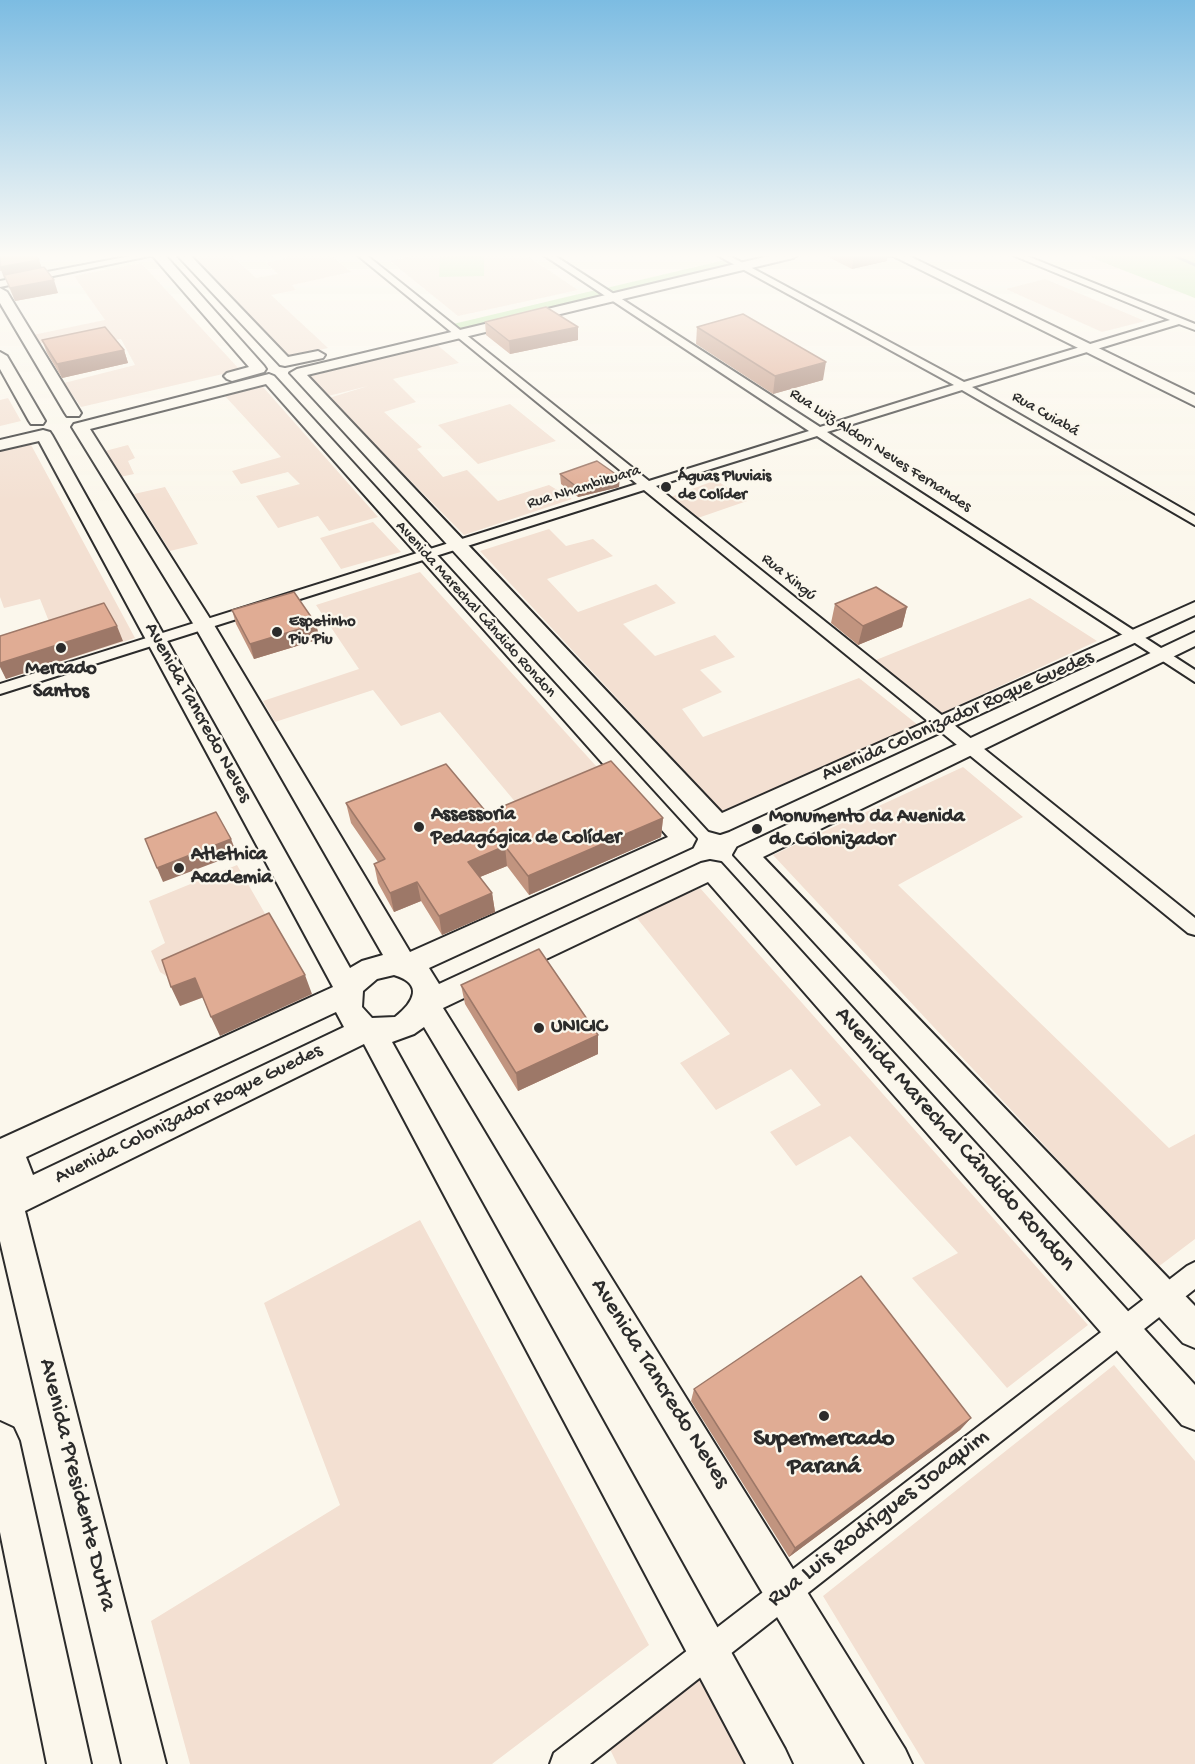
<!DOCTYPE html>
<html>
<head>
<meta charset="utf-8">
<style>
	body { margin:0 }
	canvas { display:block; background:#fbf7ec }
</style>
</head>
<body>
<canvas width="1195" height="1764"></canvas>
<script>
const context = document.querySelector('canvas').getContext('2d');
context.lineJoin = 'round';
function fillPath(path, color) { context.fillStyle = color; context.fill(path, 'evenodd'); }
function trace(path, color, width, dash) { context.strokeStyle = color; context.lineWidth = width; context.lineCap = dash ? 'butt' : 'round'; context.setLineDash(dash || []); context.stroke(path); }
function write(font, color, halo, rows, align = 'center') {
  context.font = font + ' "Gochi Hand",sans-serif'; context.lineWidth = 4.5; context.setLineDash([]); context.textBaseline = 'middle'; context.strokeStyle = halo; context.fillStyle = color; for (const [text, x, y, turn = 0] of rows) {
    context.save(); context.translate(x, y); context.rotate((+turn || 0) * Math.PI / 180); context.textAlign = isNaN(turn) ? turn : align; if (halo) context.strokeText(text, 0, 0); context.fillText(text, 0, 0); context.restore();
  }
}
fillPath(new Path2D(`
	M189,254H230L256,278L278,274L266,263L288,258L285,254H329L351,272L292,285L296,290L271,295L328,348L289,357Z
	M422,254H524L578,290L458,316L390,261Z
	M141,263L240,370L81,407L64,383L135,365L121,339L89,343L84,335L38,344L33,335L105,320L74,276Z
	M1045,279L1145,321L1102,332L1006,289Z
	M436,344L459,363L393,379L416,402L384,412L422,447L417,449L443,477L467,470L498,501L549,485L572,499L464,535L329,398L368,386L320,398L308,377Z
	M263,387L378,517L329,531L318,516L278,528L256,496L300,484L288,472L241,484L232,471L281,457L225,396Z
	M8,398L21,421L0,426V400Z
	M510,404L556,441L478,464L438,425Z
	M30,443L135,638L6,679L0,665V651L54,634L40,599L4,608L0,597V451Z
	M128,445L135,458L128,461L134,474L120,477L105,451Z
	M716,480L747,501L695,519L668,498Z
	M165,487L198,544L170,551L134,494Z
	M373,522L401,552L341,569L320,538Z
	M549,529L566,546L593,539L613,556L547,579L578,612L656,584L676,603L623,624L655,656L715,635L735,657L700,670L722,692L682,709L703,737L859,678L918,725L805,777L722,811L480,551Z
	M420,572L606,777L522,810L440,712L401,726L373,690L275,722L263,701L359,669L316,605Z
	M1030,598L1097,641L940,714L876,660Z
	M963,767L1023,817L898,885L1169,1148L1195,1134V1239L1158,1267L773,855Z
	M237,865L313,997L220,1036L204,997L180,1006L171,979L160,972L151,951L165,943L149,901Z
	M700,888L1088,1325L1007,1388L912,1278L958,1253L850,1136L796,1166L770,1132L821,1105L791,1069L716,1110L680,1063L730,1034L636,917Z
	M420,1220L649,1645L492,1764H190L151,1621L340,1505L264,1303Z
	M1114,1365L1195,1461V1764H925L823,1596Z
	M714,1661L772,1764H617L603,1734Z`), '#f3e0d2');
fillPath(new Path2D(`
	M1087,254H1195V298L1097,260Z
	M484,255V276L439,277L440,257Z
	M729,259L742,266L615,297L602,289Z
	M600,289L612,298L460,334L449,325Z`), '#bae7a5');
trace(new Path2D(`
	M1170,254L1195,265`), '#5a8993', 3);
const street = new Path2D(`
	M141,254H159L0,287V281Z
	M356,254H365L649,481L809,431L542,254H552L820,427L954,385L715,254H726L964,382L1170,320L1010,254H1022L1195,324V330L1179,324L972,387L1195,516V525L962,390L827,432L1195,670V682L817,436L656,486L1195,918V935L1188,933L644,490L0,694V684L637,484Z
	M1195,1262V1289L590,1764H550L554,1753L1187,1266Z`);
const secondary = new Path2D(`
	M151,254H164L264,366L266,369L264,372L232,381L227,379L224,376L227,373L249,367Z
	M176,254H189L288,357L318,351L325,355L323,358L285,366L280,365Z
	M777,254H799L793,258L307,375L722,813L1195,602V615L729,830L720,833L709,830L290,373L297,369Z
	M889,254H905L1195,395V406Z
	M0,288L7,292L81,413L79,416H67L65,413L0,303Z
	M0,352L7,356L45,421L43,424H31L29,421L0,369Z
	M269,374L274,376L696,839L692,847L429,968L439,984L701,863L710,861L721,863L1195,1385V1430L1182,1425L708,882L443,1008L905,1749L912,1764H865L424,1027L414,1034L392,1042L785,1749L792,1764H746L364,1044L25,1211L166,1764H122L0,1241V1139L333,987L39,441L0,450V440L43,430L50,432L52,435L350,968L362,961L383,955L194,625L72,427L74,424ZM266,384L668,837L410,952L214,625L90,429ZM394,975C424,984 414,1002 395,1017L372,1018L362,1007L363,991L377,979ZM336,1012L344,1027L33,1175L26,1157Z
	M1195,632V646L763,857L1195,1306V1348L1183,1343L734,855L738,848Z
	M0,1422L13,1428L19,1441L91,1764H47L0,1532Z`);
trace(street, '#2b2b2b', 4);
trace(secondary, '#2b2b2b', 4);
fillPath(street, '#fbf7ec');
fillPath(secondary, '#fbf7ec');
fillPath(new Path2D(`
	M0,254L39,260L41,267L58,293L15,301L2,271H0Z
	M822,254H892L891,258H887V261L852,269Z
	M485,322L578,340L510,354L486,335Z
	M697,327L823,380L773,394L696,344Z
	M42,340L124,350L128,363L62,378L47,353Z
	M560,474L619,487L578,497L561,484Z
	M835,604L907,607L902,627L858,645L831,623Z
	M232,610L320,639L254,659L236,624Z
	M346,803L487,813L663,818L661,837L529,895L507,866L480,877L492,893L495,912L442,935L421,901L394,912L378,883L374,864L378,862L351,823Z
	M461,985L598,1035V1054L518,1091L465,1004Z
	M694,1389L971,1418L960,1430L789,1557L691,1401Z`), '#c1947f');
fillPath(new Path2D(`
	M857,254H892L891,258H887V261L852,269L854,255Z
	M39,260L43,271L4,278L0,267Z
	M54,280L58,293L15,301L10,288Z
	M578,327V340L510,354L509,341Z
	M124,350L128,363L62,378L57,364Z
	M826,362L823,380L773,394L775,376Z
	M620,477L619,487L578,497L577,487Z
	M907,607L902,627L858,645L863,626Z
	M316,624L320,639L254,659L250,644Z
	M117,626L123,641L6,679L0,667V663Z
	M663,818L661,837L529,895L528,876Z
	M231,839L237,854L163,882L157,868Z
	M505,846L507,866L470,881L468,862Z
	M417,882L421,901L394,912L390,893Z
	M492,893L495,912L442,935L439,916Z
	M305,975L312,994L220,1036L211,1017Z
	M195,978L204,997L180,1006L171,987Z
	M598,1035V1054L518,1091L516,1073Z
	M971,1418L960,1430L789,1557L795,1548Z`), '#9d7868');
const building = new Path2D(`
	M0,254H36L39,260L0,267Z
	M44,267L54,280L10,288L4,275Z
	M546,307L578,327L509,341L485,322Z
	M743,314L826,362L775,376L697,327Z
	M105,327L124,350L57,364L42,340Z
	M597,461L620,477L577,487L560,474Z
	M876,587L907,607L863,626L835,604Z
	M294,592L316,624L250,644L232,610Z
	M104,603L117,626L0,663V636Z
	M611,761L663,818L528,876L505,846L468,862L492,893L439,916L417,882L390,893L374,864L385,859L346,803L446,764L487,813Z
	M216,812L231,839L157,868L145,839Z
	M269,913L305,975L211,1017L195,978L171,987L162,960Z
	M539,949L598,1035L516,1073L461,985Z
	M861,1276L971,1418L795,1548L694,1389Z`);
fillPath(building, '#e0ac94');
trace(building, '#9d7868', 1.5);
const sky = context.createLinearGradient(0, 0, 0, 501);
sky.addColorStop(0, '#7cbce2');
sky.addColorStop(0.51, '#fdfbf6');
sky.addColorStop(1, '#fdfbf600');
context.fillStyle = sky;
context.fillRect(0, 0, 1195, 501);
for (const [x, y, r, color] of [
	[666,487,6,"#2b2b2b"],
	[277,632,6,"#2b2b2b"],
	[61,648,6,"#2b2b2b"],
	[419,827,6,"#2b2b2b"],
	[757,829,6,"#2b2b2b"],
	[179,868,6,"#2b2b2b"],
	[539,1028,6,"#2b2b2b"],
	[824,1416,6,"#2b2b2b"]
]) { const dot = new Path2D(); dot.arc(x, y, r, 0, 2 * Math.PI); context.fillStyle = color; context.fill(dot); trace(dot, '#fbf7ec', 2); }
write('16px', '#2b2b2b', '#fbf7ec', [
	["Rua Cuiabá",1045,415,30],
	["Rua Luiz Aldori Neves Fernandes",880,451,33],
	["Rua Nhambikuara",584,488,-17],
	["Rua Xingú",788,578,39],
	["Avenida Marechal Cândido Rondon",475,610,48]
]);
write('bold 16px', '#2b2b2b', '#fbf7ec', [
	["Águas Pluviais",678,478],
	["de Colíder",678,496],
	["Espetinho",289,623],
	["Piu Piu",289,641]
], 'left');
write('bold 20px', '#2b2b2b', '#fbf7ec', [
	["Mercado",61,670,"center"],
	["Santos",61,693,"center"],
	["Assessoria",431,816],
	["Pedagógica de Colíder",431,839],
	["Monumento da Avenida",769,818],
	["do Colonizador",769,841],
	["Atlethica",191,856],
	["Academia",191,879],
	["UNICIC",551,1028]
], 'left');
write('20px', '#2b2b2b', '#fbf7ec', [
	["Avenida Tancredo Neves",197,713,61],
	["Avenida Colonizador Roque Guedes",958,717,-24],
	["Avenida Colonizador Roque Guedes",189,1115,-26]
]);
write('24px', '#2b2b2b', '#fbf7ec', [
	["Avenida Marechal Cândido Rondon",954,1140,48],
	["Avenida Tancredo Neves",659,1384,58],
	["Avenida Presidente Dutra",76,1485,76],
	["Rua Luis Rodrigues Joaquim",879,1519,-38]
]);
write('bold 24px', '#2b2b2b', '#fbf7ec', [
	["Supermercado",824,1440],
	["Paraná",824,1468]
]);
</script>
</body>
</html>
